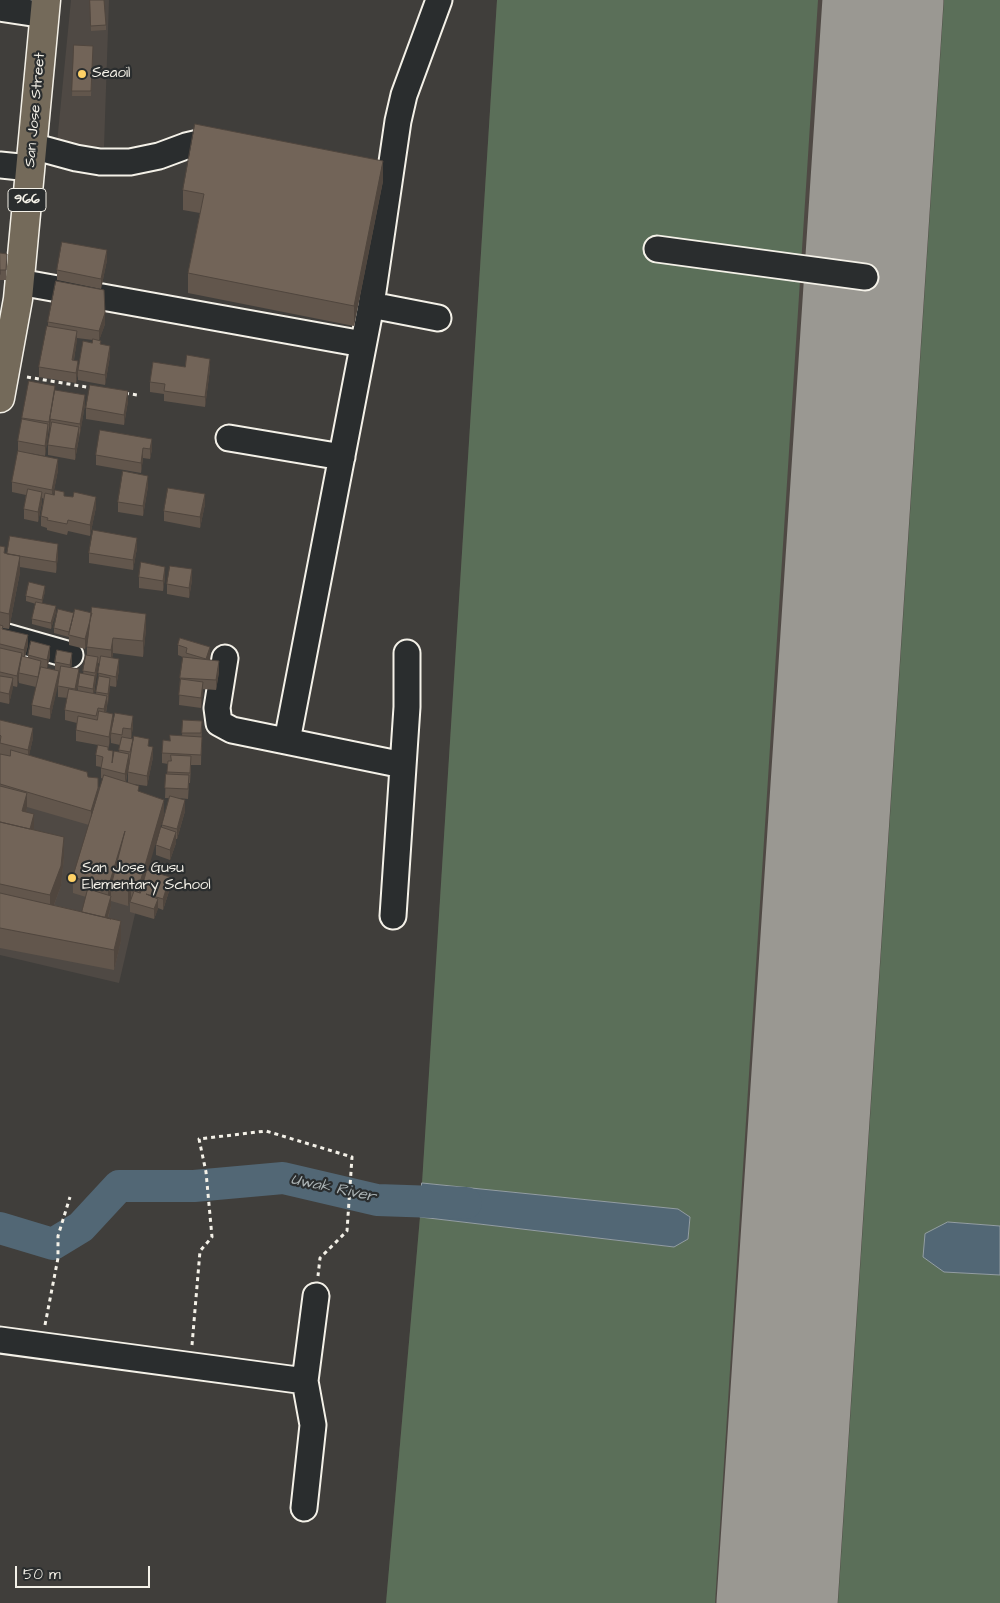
<!DOCTYPE html>
<html>
<head>
<meta charset="utf-8">
<style>
	body { margin:0 }
	#map { position:relative; width:1000px; height:1603px; overflow:hidden; background:#403e3b; font-family:"Architects Daughter",sans-serif }
	canvas { display:block }
	.scale { position:absolute; left:15px; top:1566px; width:135px; height:22px; box-sizing:border-box; border:2px solid #f4f1e8; border-top:0; padding-left:6px; font-size:15px; line-height:18px; white-space:nowrap; color:#f4f1e8; -webkit-text-stroke:4px #2a2d2e; paint-order:stroke }
</style>
</head>
<body>
<div id="map">
<canvas width="1000" height="1603"></canvas>
<div class="scale">50 m</div>
</div>
<script>
const context = document.querySelector('canvas').getContext('2d');
context.lineJoin = 'round';
function fillPath(path, color) { context.fillStyle = color; context.fill(path, 'evenodd'); }
function trace(path, color, width, dash) { context.strokeStyle = color; context.lineWidth = width; context.lineCap = dash ? 'butt' : 'round'; context.setLineDash(dash || []); context.stroke(path); }
function write(font, color, halo, rows, align = 'center') {
  context.font = font + ' "Architects Daughter",sans-serif'; context.lineWidth = 4.5; context.setLineDash([]); context.textBaseline = 'middle'; context.strokeStyle = halo; context.fillStyle = color; for (const [text, x, y, turn = 0] of rows) {
    context.save(); context.translate(x, y); context.rotate((+turn || 0) * Math.PI / 180); context.textAlign = isNaN(turn) ? turn : align; if (halo) context.strokeText(text, 0, 0); context.fillText(text, 0, 0); context.restore();
  }
}
fillPath(new Path2D(`
	M71,0H109L104,147L57,143Z
	M497,0H1000V1603H386L420,1217Z
	M0,764L161,802L119,983L0,955Z`), '#4f4944');
fillPath(new Path2D(`
	M497,0H818L715,1603H386L420,1217L673,1247L688,1239L690,1217L678,1209L422,1183Z
	M944,0H1000V1226L948,1222L944,1272L1000,1275V1603H838Z`), '#5b6f59');
const water = new Path2D(`
	M422,1183L678,1209L690,1217L688,1239L674,1247L420,1217Z
	M948,1222L1000,1226V1275L944,1272L923,1257L925,1234Z`);
fillPath(water, '#526775');
trace(water, '#939ea3', 1);
trace(new Path2D(`
	M0,1228L53,1244L81,1227L119,1186H194L283,1178L377,1200L466,1203`), '#526775', 32);
trace(new Path2D(`
	M777,1603L883,0`), '#9a9892', 121);
const minor = new Path2D(`
	M0,8L45,15
	M32,146L76,158L100,162H130L159,156L186,146L199,143L225,145
	M0,165L30,168
	M657,249L865,277
	M19,282L363,344
	M371,305L438,318
	M229,438L342,457
	M0,635L70,655
	M225,658L217,708L219,723L232,730L403,765
	M287,741L371,305L398,121L404,95L439,0
	M393,916L407,707V653
	M0,1340L305,1381
	M304,1508L313,1425L305,1381L316,1296`);
const major = new Path2D(`
	M0,398L18,299L46,0`);
trace(minor, '#f4f1e8', 29);
trace(major, '#f4f1e8', 31);
trace(new Path2D(`
	M27,377L92,388
	M125,393L137,395
	M45,1325L58,1258V1236L70,1197
	M192,1345L200,1251L212,1237L206,1172L199,1139L266,1131L352,1157L347,1231L320,1258L318,1276`), '#f4f1e8', 3, [4, 4]);
trace(minor, '#2a2d2e', 25);
trace(major, '#746a5a', 28);
fillPath(new Path2D(`
	M90,0L106,25V30L91,31Z
	M74,45L93,46L91,96H72Z
	M383,181L354,326L188,293V273L200,213L183,210V190Z
	M0,253L7,264L6,280H0V285Z
	M107,260L101,289L57,280V270Z
	M48,322L105,324L99,340L101,344L110,356L105,385L78,380V373L76,383L39,377V367L48,326ZM77,338L93,340L92,343L78,368L74,360Z
	M185,367L210,369L205,407L164,401V394L150,392V382Z
	M29,381L55,394L85,405L75,460L48,455V445L50,429V421L45,456L29,453L58,470L53,495L64,496L96,507L90,536L68,531L67,535L47,530V528L41,526V516L44,499L42,498V502L38,522L24,519V509L26,495L12,492V482L18,451V441Z
	M128,401L124,425L86,419V408Z
	M100,430L152,449L150,459L143,458L141,473L96,465V455Z
	M148,486L143,516L118,512V502Z
	M205,504L200,528L164,521V511Z
	M0,546L5,554L58,555L56,573L20,567V572L9,629L3,628V629L28,645L25,657L28,658V655L50,656L47,668L55,670V662L72,663L71,667L79,679L77,691H78V686L83,674L87,655V647L89,634L85,649L69,645V637L54,633V628L146,629L143,657L113,653L112,658L119,670L116,687L110,686L106,713L113,724L133,726L131,739L133,745L149,746L153,757L147,786L133,784L139,792L148,870L170,888L163,910L158,908L154,919L130,912V902L131,899L128,906L111,901V906L108,918L121,941L114,970L0,948V720L33,738L29,755L88,777L98,793L103,779L101,778V767L96,766V755L98,745L76,741V730L77,723L65,720V710L68,698L58,697V683L50,719L32,715V705L36,687L19,683V678L17,687L13,686L9,704L0,702ZM98,663L100,664L96,694H94ZM111,734V743L120,745L119,752L113,757L108,750ZM129,762L130,763L128,772V782H126ZM27,807L89,825L73,877V893L86,897L82,912L54,905L61,886L64,857L34,830L26,812Z
	M137,548L133,570L89,563V553Z
	M139,577H165L163,591L139,588Z
	M192,580L189,598L167,594V584Z
	M45,591L42,603L56,612L51,629L32,624V619L36,604L26,601V596Z
	M180,638L210,657L209,660L219,672L216,690L203,689L201,708L179,705L180,678L185,658L178,655V645Z
	M183,720L202,721L201,765H191L190,783H189L188,799L178,798L185,811L177,839H176V843L170,860L156,855V845L162,828V825L169,798H165L166,774H167L168,764L162,763V753L170,741L182,736Z`), '#62564c');
fillPath(new Path2D(`
	M383,161V181L354,326V306Z
	M107,250V260L101,289V279Z
	M105,313V324L99,341V331Z
	M77,331V341L72,370V360Z
	M110,346V356L105,385V375Z
	M210,359V369L205,407V397Z
	M78,361V373L76,383V373Z
	M55,386V396L49,432V422Z
	M128,391V401L124,425V415Z
	M85,395V405L80,434V424Z
	M48,424V434L45,456V446Z
	M79,427V437L75,460V449Z
	M152,439V449L150,459V449Z
	M143,448V458L141,473V463Z
	M58,459V470L52,500V490Z
	M148,476V486L143,516V506Z
	M42,492V502L38,522V512Z
	M205,494V504L200,528V517Z
	M96,497V507L90,536V525Z
	M137,538V548L133,570V560Z
	M58,544V555L56,573V562Z
	M20,556V572L9,629V614Z
	M165,567V577L163,591V581Z
	M192,569V580L189,598V588Z
	M45,586V591L42,605V600Z
	M56,606V612L51,629V623Z
	M92,613V623L85,649V639Z
	M146,614V629L143,657V641Z
	M28,635V645L24,660V650Z
	M113,638V653L111,665V650Z
	M50,646V656L47,670V660Z
	M210,647V657L206,670V659Z
	M22,653V663L19,673V678L17,687V676Z
	M72,653V663L70,675V665Z
	M98,657V667L93,699V689Z
	M119,659V670L116,687V677Z
	M219,661V672L216,690V680Z
	M79,669V679L75,699V689Z
	M59,671V682L50,719V709Z
	M13,678V688L9,704V694Z
	M110,678V688L108,704V694Z
	M203,682V692L201,708V698Z
	M107,696V706L104,719V709Z
	M113,714V724L109,747V737Z
	M133,716V726L131,740V729Z
	M33,728V738L28,760V750Z
	M153,747V757L147,786V776Z
	M129,754V764L125,784V774Z
	M98,778V794L91,826V811Z
	M27,793V808L22,826V811Z
	M164,800V815L139,901V886Z
	M185,800V811L177,839V829Z
	M34,814V829L29,848V833Z
	M125,831L111,886V896L108,904V888Z
	M176,832V843L170,860V850Z
	M64,837V857L61,886L50,915V895Z
	M170,877V888L163,910V899Z
	M131,883V899L128,906V891Z
	M111,896V906L106,923L105,917Z
	M158,899V909L154,919V909Z
	M121,921V941L114,970V950Z`), '#50463e');
const building = new Path2D(`
	M90,0H104L106,25L91,26Z
	M74,45L93,46L91,91H72Z
	M195,124L383,161L354,306L188,273L204,194L183,190Z
	M62,242L107,250L101,279L57,270Z
	M0,253L7,254L6,270H0V274Z
	M56,281L104,290L105,313L99,331L48,322Z
	M47,326L77,331L72,360L78,361L76,373L39,367Z
	M93,339L101,341L100,344L110,346L105,375L78,370L83,341L92,343Z
	M187,355L210,359L205,397L164,391L165,384L150,382L153,362L185,367Z
	M29,381L55,386L49,422L22,418Z
	M90,385L128,391L124,415L86,408Z
	M55,390L85,395L80,424L50,419Z
	M22,419L48,424L45,446L18,441Z
	M52,422L79,427L75,449L48,445Z
	M100,430L152,439L150,449L143,448L141,463L96,455Z
	M18,451L58,459L52,490L12,482Z
	M123,471L148,476L143,506L118,502Z
	M168,488L205,494L200,517L164,511Z
	M28,489L42,492L38,512L24,509Z
	M55,490L64,492V496L73,497L74,492L96,497L90,525L68,520L67,524L47,520L48,518L41,516L45,493L54,495Z
	M93,530L137,538L133,560L89,553Z
	M10,536L58,544L56,562L7,554Z
	M0,546L5,547L4,553L20,556L9,614L0,612Z
	M141,562L165,567L163,581L139,577Z
	M170,566L192,569L189,588L167,584Z
	M29,582L45,586L42,600L26,596Z
	M36,602L56,606L51,623L32,619Z
	M92,607L146,614L143,641L113,638L111,650L87,647Z
	M58,609L74,613L69,632L54,628Z
	M75,609L92,613L85,639L69,635Z
	M0,625L3,626L2,629L28,635L24,650L0,644Z
	M180,638L210,647L206,659L186,653L187,648L178,645Z
	M31,641L50,646L47,660L28,655Z
	M0,648L22,653L17,676L0,672Z
	M57,650L72,653L70,665L55,662Z
	M86,655L98,657L95,673L83,671Z
	M22,656L41,661L38,677L19,673Z
	M101,656L119,659L116,677L98,673Z
	M183,657L219,661L216,680L180,678Z
	M61,666L79,669L75,689L58,686Z
	M41,667L59,671L50,709L32,705Z
	M80,673L95,676L93,689L78,686Z
	M0,676L13,678L9,694L0,692Z
	M99,676L110,678L108,694L96,692Z
	M181,679L203,682L201,698L179,695Z
	M69,689L107,696L104,709L98,708L96,716L65,710Z
	M99,711L113,714L109,737L76,730L78,716L97,720Z
	M115,713L133,716L131,729L123,728L122,735L111,733Z
	M0,720L33,728L28,750L0,743L1,736L0,735Z
	M183,720L202,721L201,733H182Z
	M170,735L202,737L201,755L162,753L163,740L170,741Z
	M134,736L149,739L148,746L153,747L147,776L128,772Z
	M122,737L133,739L130,752L119,750Z
	M98,745L108,747V750L113,751L112,763L114,751L129,754L125,774L101,768L103,757L96,755Z
	M11,750L87,772L88,777L98,778V788L91,811L0,784V754L10,756Z
	M171,755L191,756L190,773L167,772L168,761H171Z
	M166,774L189,775L188,789L165,788Z
	M104,775L139,786L138,791L164,800L139,886L131,883L128,891L111,886L125,831L108,888L73,877Z
	M0,786L27,793L22,811L34,814L30,829L0,822Z
	M170,796L185,800L177,829L162,825Z
	M0,822L64,837L61,866L50,895L0,884Z
	M161,827L176,832L170,850L156,845Z
	M147,870L170,877L163,899L146,894L158,899L154,909L130,902L134,891L140,893Z
	M88,889L111,896L105,917L111,919L82,912Z
	M0,893L121,921L114,950L0,928Z`);
fillPath(building, '#726458');
trace(building, '#50463e', 1);
for (const [x, y, r, color] of [
	[82,74,5,"#ffd166"],
	[72,878,5,"#ffd166"]
]) { const dot = new Path2D(); dot.arc(x, y, r, 0, 2 * Math.PI); context.fillStyle = color; context.fill(dot); trace(dot, '#2a2d2e', 2); }
for (const [x, y, w] of [
	[27,200,38]
]) { const box = new Path2D(); box.roundRect(x - w / 2, y - 11.5, w, 23, 4); context.fillStyle = '#2a2d2e'; context.fill(box); trace(box, '#f4f1e8', 1); }
write('bold 14px', '#f4f1e8', null, [
	["966",27,200]
]);
write('15px', '#f4f1e8', '#2a2d2e', [
	["Seaoil",92,74],
	["San Jose Gusu",82,869],
	["Elementary School",82,886]
], 'left');
write('15px', '#f4f1e8', '#2a2d2e', [
	["San Jose Street",36,110,-85]
]);
write('italic 16px', '#abb3b4', '#2a2d2e', [
	["Uwak River",333,1189,12]
]);
</script>
</body>
</html>
